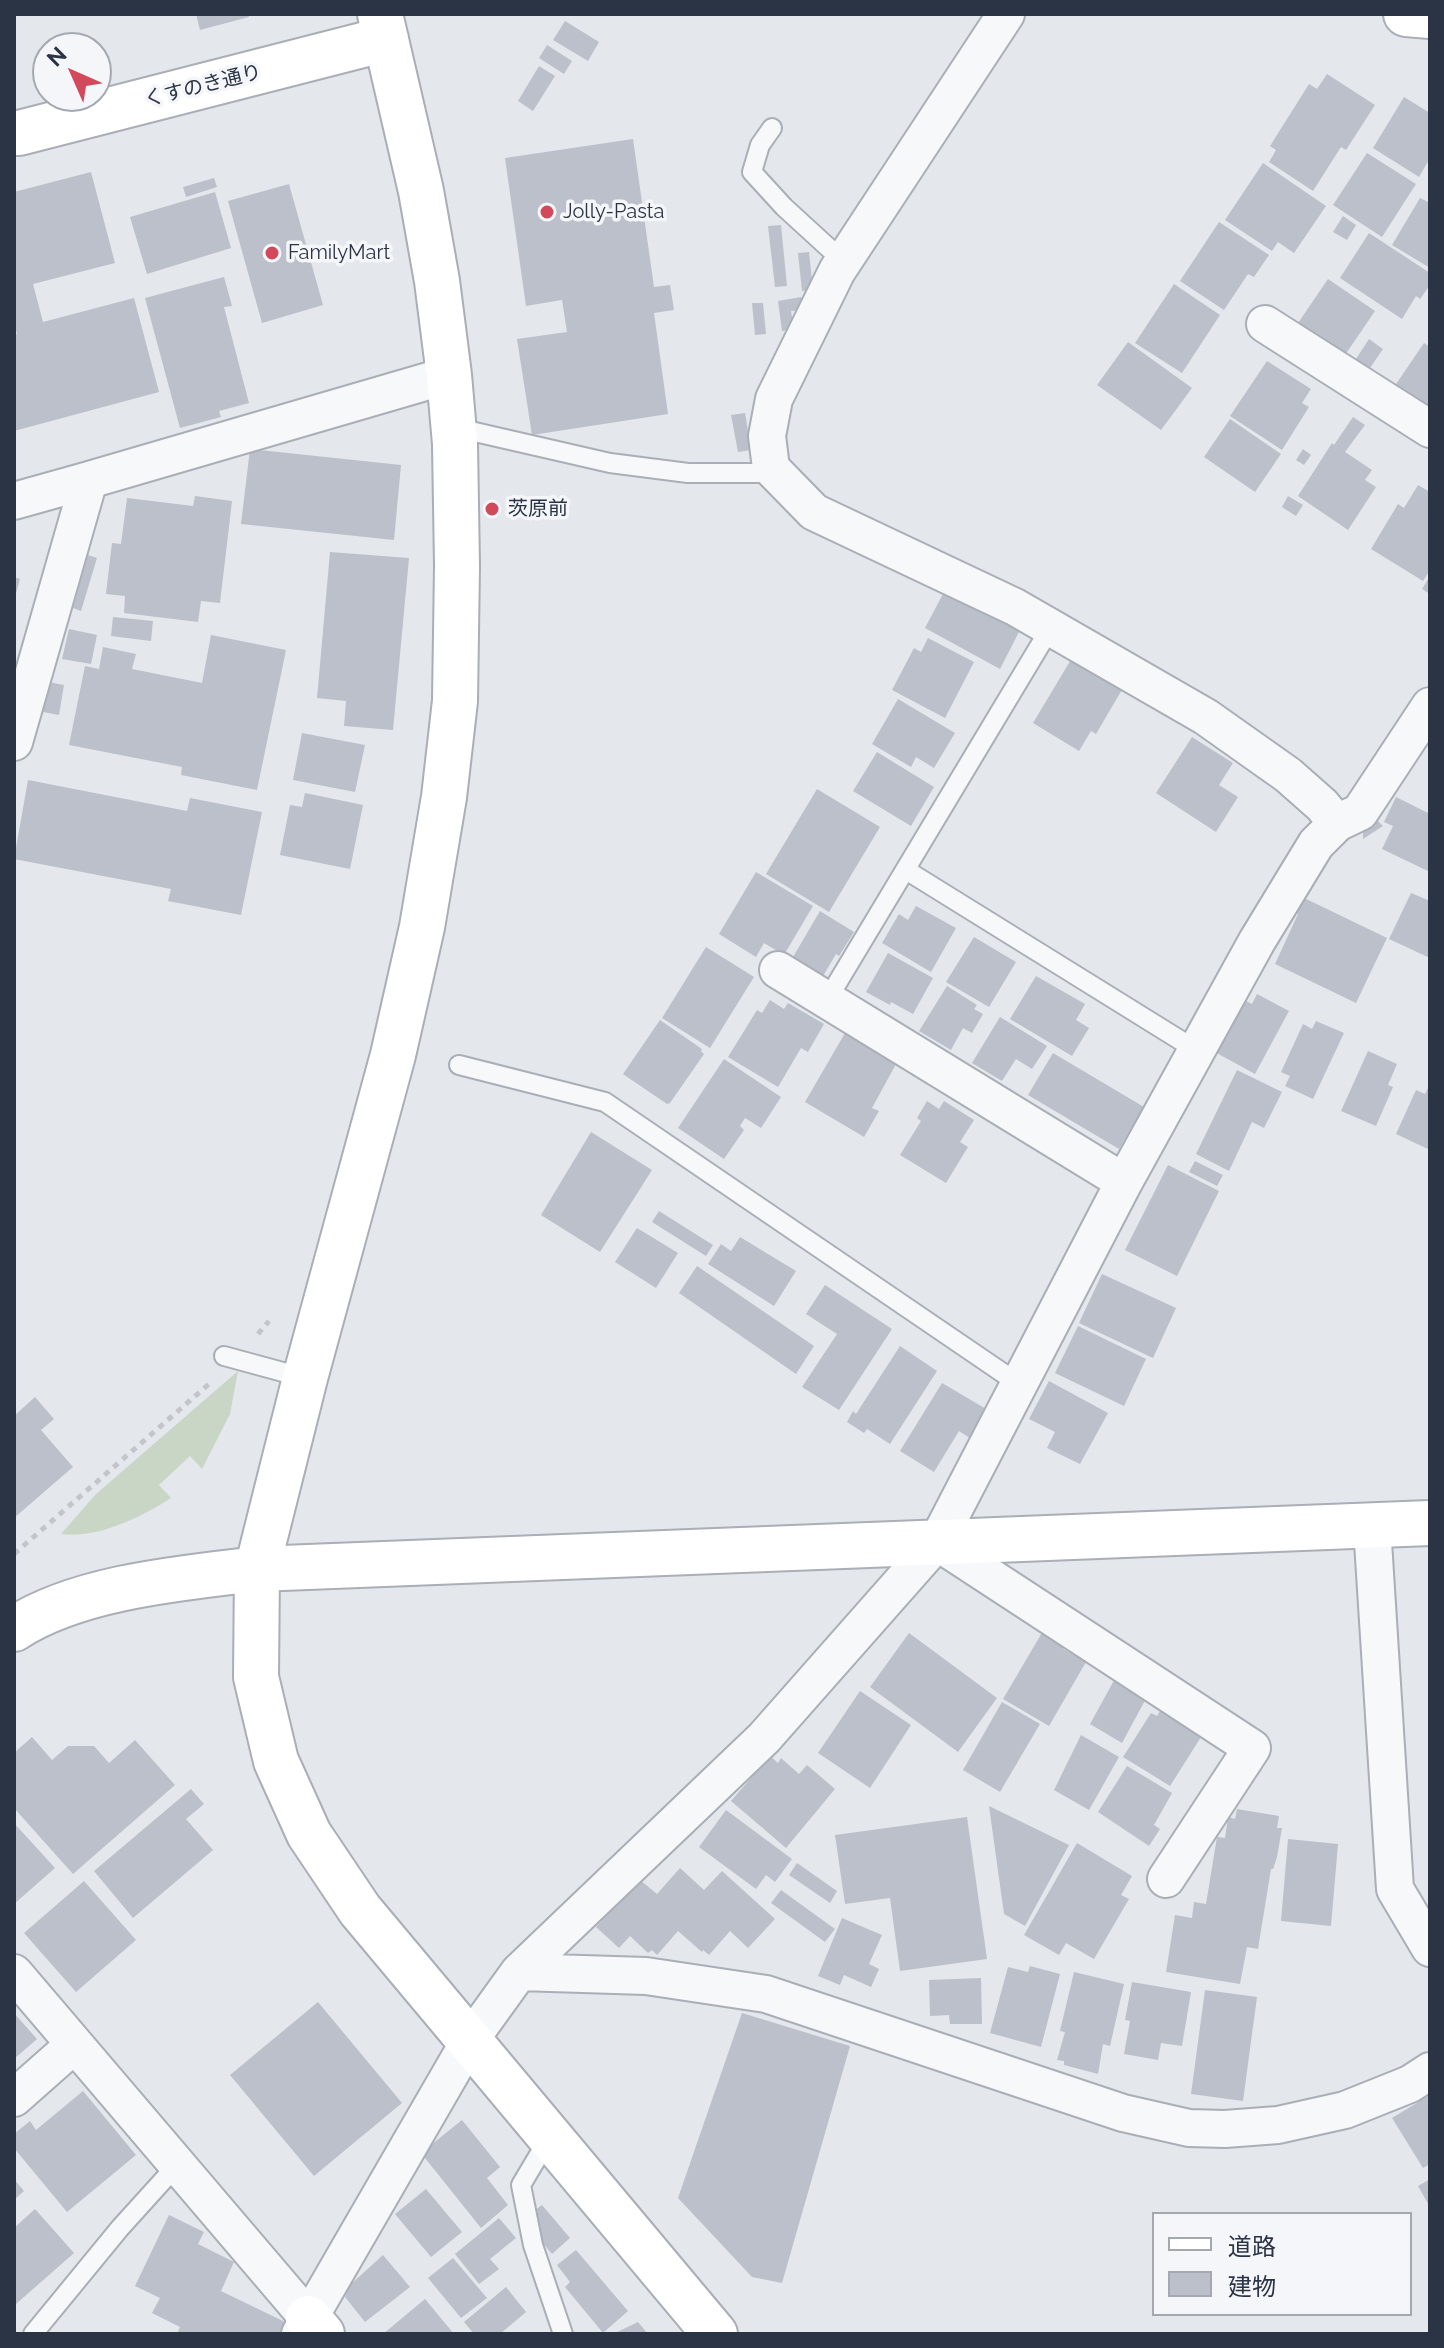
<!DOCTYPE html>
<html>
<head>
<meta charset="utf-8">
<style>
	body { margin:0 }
	#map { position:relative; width:1444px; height:2348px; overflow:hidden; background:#e4e7ec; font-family:Raleway,"Noto Sans JP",sans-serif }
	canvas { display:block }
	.frame { position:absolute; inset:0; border:16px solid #2b3445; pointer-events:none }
	.legend { position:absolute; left:1152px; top:2212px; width:260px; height:104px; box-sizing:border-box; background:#f4f6f9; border:2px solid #a4a8b1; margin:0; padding:10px 14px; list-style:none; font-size:24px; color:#2b3445 }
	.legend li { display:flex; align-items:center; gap:16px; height:40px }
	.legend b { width:40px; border:2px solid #a4a8b1 }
	.north { position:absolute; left:32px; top:32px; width:80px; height:80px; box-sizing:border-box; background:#f4f6f9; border:2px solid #a4a8b1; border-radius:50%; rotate:315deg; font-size:22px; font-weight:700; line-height:32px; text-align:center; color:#2b3445 }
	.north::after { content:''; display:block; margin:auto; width:28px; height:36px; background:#d1495b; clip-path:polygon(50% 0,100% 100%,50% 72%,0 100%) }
</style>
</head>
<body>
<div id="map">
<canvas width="1444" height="2348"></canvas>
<div class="frame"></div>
<ul class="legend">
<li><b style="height:10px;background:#fff"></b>道路</li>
<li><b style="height:22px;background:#bbc0ca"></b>建物</li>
</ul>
<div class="north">N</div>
</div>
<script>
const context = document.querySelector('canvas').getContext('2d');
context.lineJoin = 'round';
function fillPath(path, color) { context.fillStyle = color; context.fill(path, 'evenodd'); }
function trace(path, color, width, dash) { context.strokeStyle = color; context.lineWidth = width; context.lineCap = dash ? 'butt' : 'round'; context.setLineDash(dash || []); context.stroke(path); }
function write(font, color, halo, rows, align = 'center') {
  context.font = font + ' Raleway,"Noto Sans JP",sans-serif'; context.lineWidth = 7; context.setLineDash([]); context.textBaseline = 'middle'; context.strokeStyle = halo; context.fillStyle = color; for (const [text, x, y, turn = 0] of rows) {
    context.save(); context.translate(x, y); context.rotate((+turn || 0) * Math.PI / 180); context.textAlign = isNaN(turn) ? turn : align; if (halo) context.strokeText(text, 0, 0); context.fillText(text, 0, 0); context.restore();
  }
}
fillPath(new Path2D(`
	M238,1371L230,1414L202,1469L190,1456L159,1485L171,1498C142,1517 97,1539 61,1534L96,1494Z`), '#c9d6c5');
fillPath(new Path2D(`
	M196,14H248L249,17L200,30Z
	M565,21L599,42L588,61L553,40Z
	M547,45L572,61L564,74L539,58Z
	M539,66L555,76L533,111L518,101Z
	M1327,74L1375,105L1346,150L1341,147L1313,191L1269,162L1276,150L1270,146L1309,84L1317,89Z
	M1404,97L1430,113V158L1419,177L1373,148Z
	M633,139L654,287L670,285L674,310L654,313L668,414L532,435L517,339L567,332L562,300L526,306L505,158Z
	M1367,153L1416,184L1382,237L1333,205Z
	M1263,163L1326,206L1294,253L1278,242L1272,251L1225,220Z
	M91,172L115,263L33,284L43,322L134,298L159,392L14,431V335L17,334L14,322V295L16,294L14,286V192Z
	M214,178L217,187L186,197L183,187Z
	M289,184L323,305L262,323L228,201Z
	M215,192L231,248L147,274L130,217Z
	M1420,198L1430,203V268L1392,245Z
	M1343,216L1356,225L1347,240L1333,232Z
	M1219,222L1269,255L1254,277L1248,274L1224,310L1180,281Z
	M781,225L787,286L775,287L768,226Z
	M1369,233L1430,273V285L1420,299L1416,296L1402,319L1340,278Z
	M809,252L813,290L802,291L798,253Z
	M224,277L232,306L224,307L249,403L219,411L221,417L180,428L145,298Z
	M1328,279L1375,311L1343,358L1296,326Z
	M1174,284L1220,315L1182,373L1135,343Z
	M801,297L804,310L791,311L794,330L782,331L778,301Z
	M752,303H763L766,334L755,335Z
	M1369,339L1383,349L1368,371L1354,362Z
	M1128,342L1192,388L1161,430L1097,385Z
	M1424,343L1430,347V415L1392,390Z
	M1267,361L1311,389L1302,403L1309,407L1282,450L1230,416Z
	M745,413L751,450L738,452L731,415Z
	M1353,417L1365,425L1345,452L1372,470L1365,480L1376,487L1348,530L1298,496L1332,443L1334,445Z
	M1230,419L1281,454L1255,492L1204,457Z
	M250,449L401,465L394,540L241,524Z
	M1303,449L1311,455L1304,465L1296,460Z
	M1418,485L1430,492V570L1423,581L1371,549L1398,504L1404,508Z
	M195,496L232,501L220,603L201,601L198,622L124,613L125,596L106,594L112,543L121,544L127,498L193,506Z
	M1288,496L1303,505L1296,516L1282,507Z
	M330,552L409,558L393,730L344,726L346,701L317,698Z
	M88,555L97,558L81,611L73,608Z
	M1430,576V594L1422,589Z
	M14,577L20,579L15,597H14Z
	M945,590L1020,630L1000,669L925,628Z
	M113,617L153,621L151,641L111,636Z
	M69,629L97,635L91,664L62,659Z
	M211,635L286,650L257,790L181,775L182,767L69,745L85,666L99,669L103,647L136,654L132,669L202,683Z
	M928,638L974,662L945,718L892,690L914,648L921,652Z
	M1072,658L1123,688L1096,734L1091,731L1079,751L1033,723Z
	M48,682L64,685L59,715L43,712Z
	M898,699L955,733L934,768L916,757L911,767L872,744Z
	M302,733L365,745L355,792L293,780Z
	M1192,737L1233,763L1219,785L1238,797L1216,832L1156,793Z
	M877,752L934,787L911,826L853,791Z
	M28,780L187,811L190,798L262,812L241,915L168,901L171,889L14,859Z
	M817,789L880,827L829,912L766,874Z
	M305,793L363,805L350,869L280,855L290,805L302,807Z
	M1396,797L1430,814V872L1382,849L1393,826L1384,822Z
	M1373,816L1383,826L1363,839V826Z
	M756,872L813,906L784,955L764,943L756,957L719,934Z
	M1411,893L1430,901V958L1389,939Z
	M1298,895L1387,938L1356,1003L1275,964L1298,914L1291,911Z
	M916,906L956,928L931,972L882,943L899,914L908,920Z
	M820,911L854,932L839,956L836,954L823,976L793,957Z
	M974,937L1016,962L989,1007L946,982Z
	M706,947L754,977L710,1048L662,1018Z
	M888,953L933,978L913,1014L891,1002L890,1005L866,992Z
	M1036,976L1085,1004L1076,1020L1089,1028L1072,1056L1010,1019Z
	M947,986L977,1005L974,1009L983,1014L972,1033L963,1028L951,1050L919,1031Z
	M1257,994L1289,1011L1255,1074L1213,1051L1242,999L1252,1004Z
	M770,1000L784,1009L788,1003L824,1024L808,1052L801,1048L778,1087L728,1057L757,1010L762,1013Z
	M1000,1017L1047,1046L1032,1069L1016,1059L1002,1081L972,1063Z
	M660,1020L702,1049L701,1051L704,1054L670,1103L667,1104L623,1074Z
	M1316,1021L1344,1033L1313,1099L1285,1086L1290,1076L1281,1072L1303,1024L1312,1029Z
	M845,1033L896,1064L872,1108L879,1111L864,1137L805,1102Z
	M1368,1051L1397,1064L1388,1085L1393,1087L1376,1126L1341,1111Z
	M1053,1053L1144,1107L1119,1149L1028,1095Z
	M724,1059L781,1097L761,1128L745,1118L740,1126L744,1130L724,1159L678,1128Z
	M1237,1070L1282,1092L1264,1128L1252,1122L1229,1171L1196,1154Z
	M1430,1084V1150L1396,1134L1416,1090L1425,1094Z
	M927,1101L939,1109L944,1101L974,1120L960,1142L968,1147L946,1183L900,1155L921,1121L917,1118Z
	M591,1132L652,1170L600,1252L541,1215Z
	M1195,1161L1223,1175L1217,1186L1189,1172Z
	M1168,1165L1219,1191L1177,1276L1125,1250Z
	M659,1211L713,1245L706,1256L652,1222Z
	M637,1228L678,1253L656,1288L615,1262Z
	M740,1237L796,1271L774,1306L708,1264L721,1244L731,1251Z
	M697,1266L814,1346L796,1374L679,1293Z
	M1102,1274L1176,1308L1153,1358L1079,1323Z
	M825,1285L892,1329L839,1410L802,1387L837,1334L806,1314Z
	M1078,1326L1146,1359L1124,1406L1055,1373Z
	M900,1346L937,1371L890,1444L867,1429L864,1433L847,1422L853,1411L856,1414Z
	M1049,1381L1108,1413L1080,1464L1047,1448L1055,1432L1029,1419Z
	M942,1383L993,1413L976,1442L959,1431L934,1472L900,1451Z
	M35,1397L54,1419L41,1430L73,1467L14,1518V1416Z
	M1043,1631L1066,1645L1063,1649L1086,1662L1049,1726L1003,1699Z
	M909,1633L997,1698L958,1752L870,1687Z
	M1117,1675L1149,1693L1122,1743L1090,1724Z
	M860,1691L911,1725L870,1788L818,1753Z
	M1167,1700L1200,1720L1193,1732L1201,1737L1170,1786L1123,1757L1151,1713L1157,1716Z
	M1002,1702L1040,1724L1000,1792L963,1770Z
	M1081,1735L1119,1757L1089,1810L1054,1790Z
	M32,1737L52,1760L68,1746H94L109,1763L135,1740L175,1785L73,1874L14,1808V1753Z
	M770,1756L778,1763L781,1758L799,1774L807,1765L835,1789L786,1848L731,1801Z
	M1127,1766L1172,1793L1154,1825L1160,1829L1149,1846L1098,1812Z
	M191,1789L204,1804L186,1819L213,1850L133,1918L94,1871Z
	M989,1806L1069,1845L1025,1926L1004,1914Z
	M1237,1809L1279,1816L1277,1828H1282L1277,1857L1273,1869H1271L1258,1949L1247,1947L1240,1984L1166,1972L1175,1915L1192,1918L1194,1902L1206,1904L1217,1837L1225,1838L1228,1817L1235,1819Z
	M726,1810L792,1859L775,1882L766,1875L756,1889L699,1847Z
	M967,1817L987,1959L900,1971L890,1898L845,1904L835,1835Z
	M14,1823L55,1868L14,1904Z
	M1288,1839L1338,1844L1331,1926L1281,1921Z
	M1077,1843L1132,1876L1121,1895L1129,1899L1094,1959L1066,1943L1059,1955L1024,1935Z
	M797,1863L837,1891L830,1903L789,1875Z
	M680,1868L704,1890L722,1871L775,1919L748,1948L730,1931L709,1955L703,1950L702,1952L678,1931L657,1955L652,1950L648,1953L630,1936L619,1948L596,1927L640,1880L657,1894Z
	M84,1881L136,1940L76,1992L24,1933Z
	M781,1890L835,1929L825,1942L771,1903Z
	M842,1918L882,1935L869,1964L879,1969L871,1987L844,1975L840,1985L818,1976Z
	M1030,1966L1060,1974L1041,2047L990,2033L1008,1967L1028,1972Z
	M1074,1972L1124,1984L1110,2046L1103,2044L1098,2074L1064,2065V2061L1057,2060L1065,2032L1060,2031Z
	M981,1978L982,2024H950L949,2015L930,2016L929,1980Z
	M1132,1982L1191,1992L1182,2046L1161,2043L1158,2060L1124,2054L1130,2021L1125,2020Z
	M1205,1990L1257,1997L1243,2101L1191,2094Z
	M318,2002L402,2103L314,2176L230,2075Z
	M14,2013L37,2039L14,2059Z
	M742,2013L850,2046L782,2283L752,2277L678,2198Z
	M83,2091L136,2155L67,2212L14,2148V2134L30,2121L36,2130Z
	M1430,2095V2164L1423,2168L1392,2118Z
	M462,2120L500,2167L487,2178L508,2205L481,2228L421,2153Z
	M14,2179L24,2191L14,2200Z
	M1430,2179V2207L1418,2186Z
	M426,2189L462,2232L431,2257L395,2214Z
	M542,2205L570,2238L552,2254L542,2242L534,2211Z
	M35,2209L74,2253L16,2304L14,2228Z
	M169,2215L204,2232L198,2244L234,2262L221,2291L285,2322L279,2334H177L180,2327L152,2313L160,2298L135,2286Z
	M499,2218L516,2238L490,2259L499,2269L479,2284L455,2254Z
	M576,2250L628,2311L603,2333L565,2287L570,2282L557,2265Z
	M383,2255L410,2287L365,2322L345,2297L350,2285Z
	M453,2258L487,2298L461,2318L428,2278Z
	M506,2287L526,2312L500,2334H474L464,2322Z
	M425,2299L454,2334H383Z
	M638,2322L648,2334H613Z`), '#bbc0ca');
const lane = new Path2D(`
	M772,128L760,145L752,172L784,207L843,261
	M453,427L610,463L688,473H764L771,468
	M906,870L1196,1050
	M827,1000L1051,627
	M459,1065L605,1102L1019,1384
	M224,1356L305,1378
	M549,2138L521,2185L533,2245L563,2334
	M33,2334L120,2228L177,2165`);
const street = new Path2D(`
	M1265,324L1430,429
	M89,480L449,375
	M14,501L89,480L14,742
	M1337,823L1360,812L1430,706
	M778,970L1124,1182
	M1372,1526L1395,1889L1430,1948
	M937,1542L1252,1748L1166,1879
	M519,1972L764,1738L937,1542L1124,1182L1257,941L1316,844L1337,823L1322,805L1288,775L1206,717L1015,607L814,512L771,468L767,436L774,399L837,271L1006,14
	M14,1973L308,2318
	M14,2098L74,2045
	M300,2334L470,2040L519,1972L646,1976L766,1994L1123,2113L1189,2128L1225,2129L1278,2125L1345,2110L1410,2084L1430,2071`);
const secondary = new Path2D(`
	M380,14L421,191L437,281L449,375L455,444L457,566L455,701L444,797L422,927L393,1055L305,1378L257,1569L256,1677L276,1761L309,1834L360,1910L715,2334
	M1406,14L1430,16
	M19,133L386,39
	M14,1629C78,1587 182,1578 257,1569L1430,1523
	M308,2318L322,2334`);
trace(lane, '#a9aeb7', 22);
trace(street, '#a9aeb7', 40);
trace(secondary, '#a9aeb7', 48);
trace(new Path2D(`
	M258,1334L269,1321
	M14,1554L209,1384`), '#c2c5cb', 5, [6, 6]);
trace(lane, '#f7f8fa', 18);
trace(street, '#f7f8fa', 36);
trace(secondary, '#fff', 44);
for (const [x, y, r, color] of [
	[547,212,8,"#d1495b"],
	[272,253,8,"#d1495b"],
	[492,509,8,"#d1495b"]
]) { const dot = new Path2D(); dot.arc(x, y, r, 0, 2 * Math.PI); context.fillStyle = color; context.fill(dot); trace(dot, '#f4f6f9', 3); }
write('20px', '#2b3445', '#f4f6f9', [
	["くすのき通り",203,86,-14]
]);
write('20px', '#2b3445', '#f4f6f9', [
	["Jolly-Pasta",563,212],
	["FamilyMart",288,253],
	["茨原前",508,509]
], 'left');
</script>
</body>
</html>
